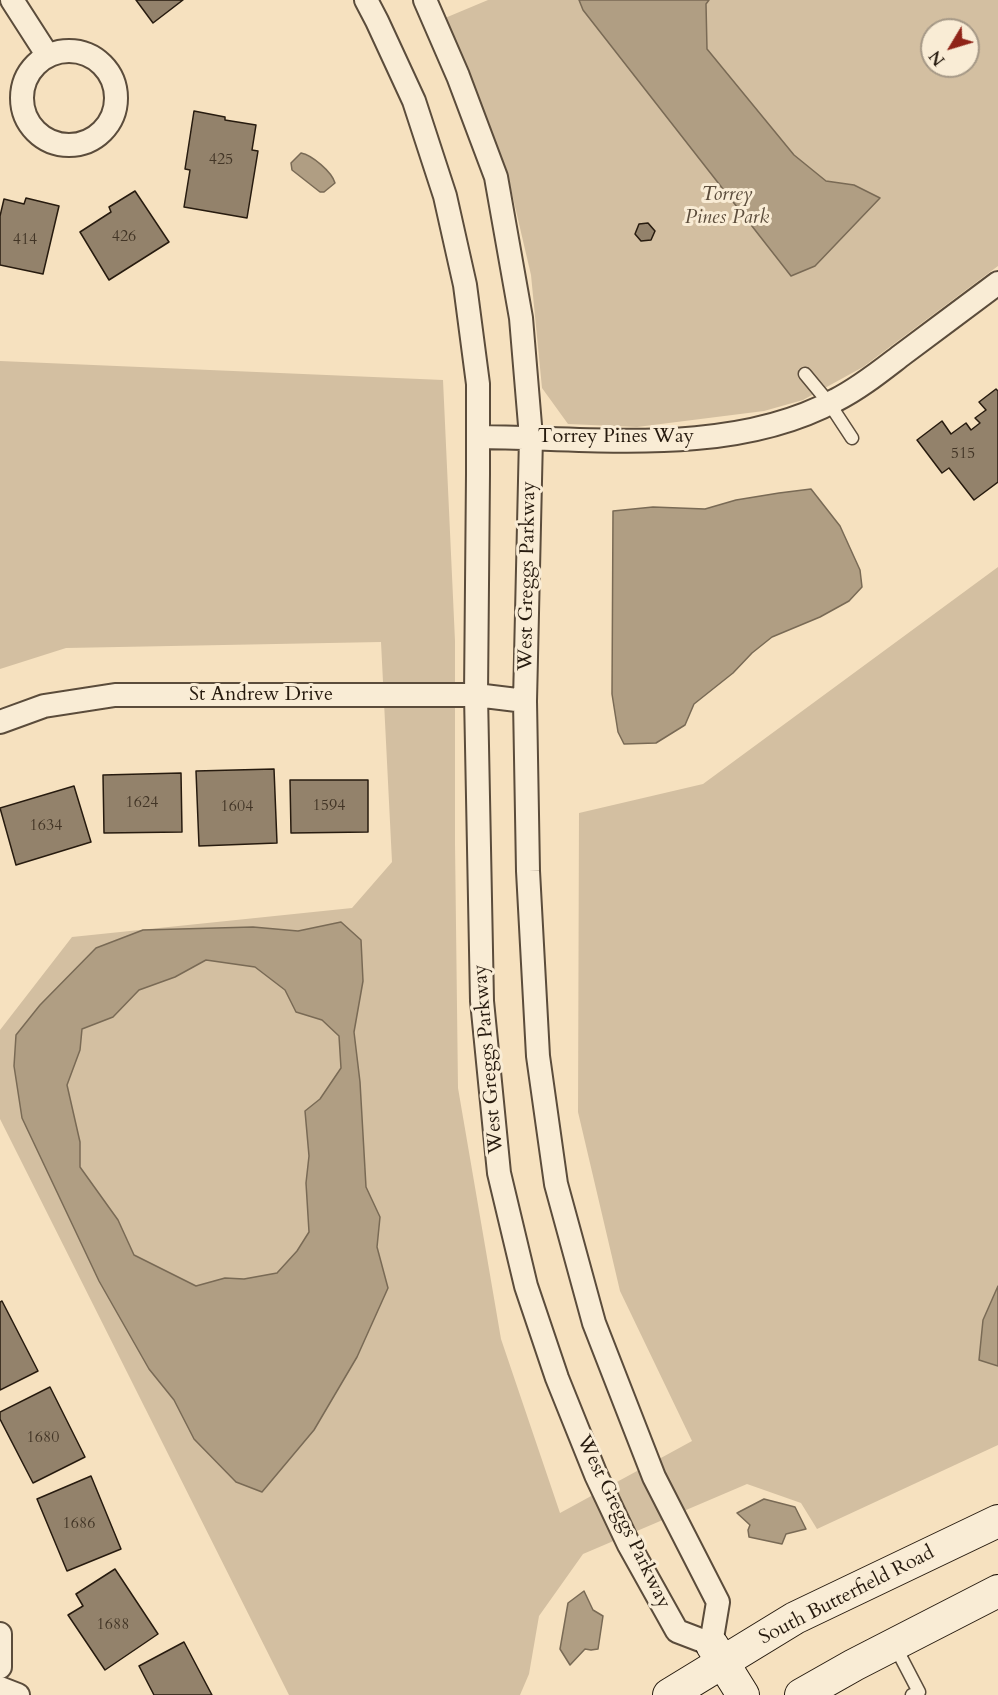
<!DOCTYPE html>
<html>
<head>
<meta charset="utf-8">
<style>
	body { margin:0 }
	#map { position:relative; width:998px; height:1695px; overflow:hidden; background:#f6e1bf; font-family:Cardo,serif }
	canvas { display:block }
	.north { position:absolute; left:920px; top:18px; width:60px; height:60px; box-sizing:border-box; background:#f9ecd5; border:2px solid #a59886; border-radius:50%; rotate:232deg; font-size:16px; font-weight:700; line-height:24px; text-align:center; color:#271b0f }
	.north::after { content:''; display:block; margin:auto; width:21px; height:27px; background:#8f2418; clip-path:polygon(50% 0,100% 100%,50% 72%,0 100%) }
</style>
</head>
<body>
<div id="map">
<canvas width="998" height="1695"></canvas>
<div class="north">N</div>
</div>
<script>
const context = document.querySelector('canvas').getContext('2d');
context.lineJoin = 'round';
function fillPath(path, color) { context.fillStyle = color; context.fill(path, 'evenodd'); }
function trace(path, color, width, dash) { context.strokeStyle = color; context.lineWidth = width; context.lineCap = dash ? 'butt' : 'round'; context.setLineDash(dash || []); context.stroke(path); }
function write(font, color, halo, rows, align = 'center') {
  context.font = font + ' Cardo,serif'; context.lineWidth = 6; context.setLineDash([]); context.textBaseline = 'middle'; context.strokeStyle = halo; context.fillStyle = color; for (const [text, x, y, turn = 0] of rows) {
    context.save(); context.translate(x, y); context.rotate((+turn || 0) * Math.PI / 180); context.textAlign = isNaN(turn) ? turn : align; if (halo) context.strokeText(text, 0, 0); context.fillText(text, 0, 0); context.restore();
  }
}
fillPath(new Path2D(`
	M488,0H998V266L863,367L803,400L764,411L637,427L568,424L542,388L531,275L506,168L445,18ZM932,30H968V66H932Z
	M0,361L443,380L455,641V844L458,1088L501,1339L560,1513L692,1441L620,1291L578,1112L579,813L703,784L998,567V1445L817,1529L801,1503L747,1484L583,1554L539,1616L529,1674L520,1695H289L0,1119V1030L72,937L352,908L392,862L381,642L66,648L0,669Z`), '#d3bfa1');
const water = new Path2D(`
	M579,0H709L706,4L707,49L794,155L826,181L854,185L880,198L815,266L791,276L583,10Z
	M301,153C312,155 332,172 335,183L324,192H320L292,170L291,163Z
	M811,489L840,526L860,570L862,587L849,601L820,617L772,637L752,653L733,673L694,704L685,725L656,743L624,744L618,732L612,694L613,511L653,507L705,509L736,500L779,493Z
	M341,922L361,940L363,981L354,1032L360,1082L366,1187L380,1217L377,1247L388,1288L357,1357L314,1430L262,1492L236,1482L194,1439L174,1400L149,1369L99,1281L22,1118L14,1066L16,1035L40,1005L96,948L143,930L253,927L298,931ZM206,960L255,967L285,990L296,1012L322,1020L339,1036L341,1068L320,1099L305,1111L309,1156L306,1183L309,1232L297,1251L277,1273L244,1279L225,1278L196,1286L134,1255L118,1220L80,1167V1142L67,1085L80,1050L82,1029L113,1017L139,990L175,977Z
	M998,1286V1366L979,1360L983,1320Z
	M764,1499L795,1507L806,1529L786,1534L782,1544L749,1537L748,1530L750,1525L737,1513Z
	M584,1591L593,1610L603,1616L598,1649L591,1650L585,1649L570,1665L560,1649L568,1603Z`);
fillPath(water, '#b09e83');
trace(water, '#796a55', 1.5);
const building = new Path2D(`
	M136,0H183L153,23Z
	M194,111L225,117V120L256,125L252,150L258,151L247,218L184,207L190,170L185,169Z
	M135,191L169,242L109,280L80,232L111,212L109,207Z
	M26,198L59,206L43,274L0,265V216L4,199L24,204Z
	M648,223L655,231L651,240L641,241L635,234L639,224Z
	M996,389L998,391V482L974,500L949,468L942,473L917,440L942,421L951,434L966,423L971,430L980,423L975,418L986,410L979,402Z
	M274,769L277,843L199,846L196,771Z
	M181,773L182,832L104,833L103,775Z
	M290,780H368V832L291,833Z
	M74,786L91,842L16,865L0,808Z
	M2,1301L38,1371L0,1390V1302Z
	M50,1387L85,1457L33,1483L0,1419V1412Z
	M91,1476L121,1549L67,1571L37,1499Z
	M115,1569L158,1634L105,1670L68,1615L83,1606L76,1594Z
	M184,1642L212,1695H154L139,1666Z`);
fillPath(building, '#93826b');
trace(building, '#271b0f', 1.5);
const lane = new Path2D(`
	M805,374L829,403L852,438
	M895,1646L919,1692L912,1695`);
const street = new Path2D(`
	M12,0L48,56
	M366,0L377,21L414,101L445,196L465,285L478,384V474L476,695L482,1001L499,1173L526,1286L557,1378L596,1475L629,1545L677,1631L711,1644L718,1602L654,1477L594,1323L556,1184L538,1056L528,871L525,701L531,437L521,318L496,177L458,76L425,0
	M22 98a47 47 0 1 1 94 0a47 47 0 1 1-94 0Z
	M478,437C594,438 731,457 836,400C860,388 882,370 903,354C935,330 966,307 998,283
	M0,722L44,706L115,695H476L525,701
	M0,1634V1667
	M0,1688L18,1695`);
const secondary = new Path2D(`
	M712,1645L743,1695
	M669,1695L795,1618L998,1521
	M801,1695L854,1665L998,1591`);
trace(lane, '#5b4c3b', 15);
trace(street, '#5b4c3b', 26);
trace(secondary, '#271b0f', 34);
trace(lane, '#f9ecd5', 12);
trace(street, '#f9ecd5', 22);
trace(secondary, '#f9ecd5', 32);
write('16px', '#423526', null, [
	["425",221,160],
	["426",124,237],
	["414",25,240],
	["515",963,454],
	["1624",142,803],
	["1594",329,806],
	["1604",237,807],
	["1634",46,826],
	["1680",43,1438],
	["1686",79,1524],
	["1688",113,1625]
]);
write('italic 20px', '#5b4c3b', '#f9ecd5', [
	["Torrey",727,195],
	["Pines Park",727,218]
]);
write('20px', '#271b0f', '#f9ecd5', [
	["Torrey Pines Way",616,437],
	["West Greggs Parkway",528,576,-89],
	["St Andrew Drive",261,695],
	["West Greggs Parkway",489,1059,-95],
	["West Greggs Parkway",623,1522,64],
	["South Butterfield Road",847,1596,-27]
]);
</script>
</body>
</html>
